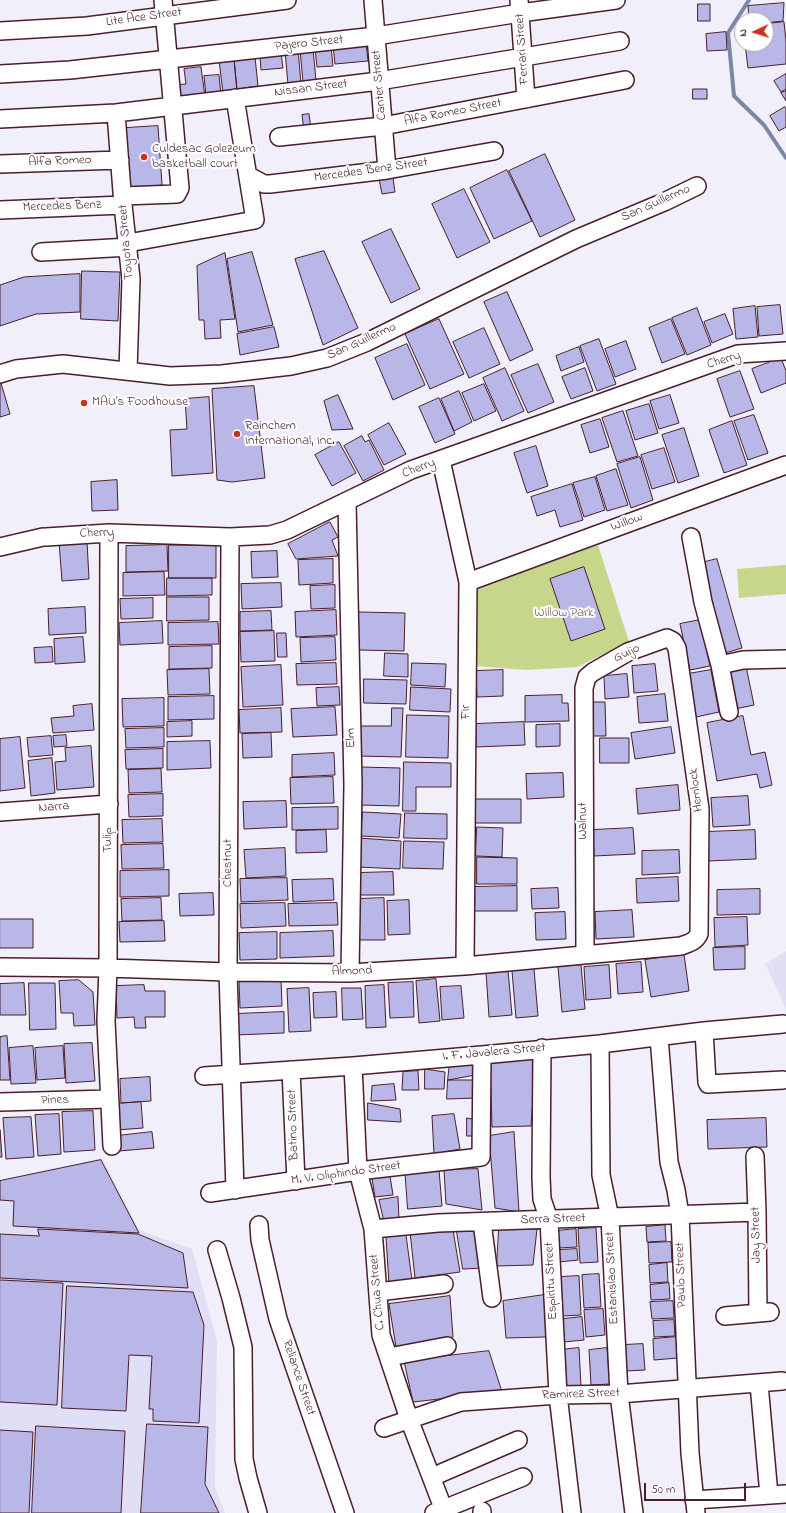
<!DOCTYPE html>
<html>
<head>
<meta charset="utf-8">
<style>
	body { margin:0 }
	#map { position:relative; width:786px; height:1513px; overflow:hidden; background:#f1f0fa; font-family:"Indie Flower",sans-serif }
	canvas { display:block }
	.north { position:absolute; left:734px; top:12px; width:40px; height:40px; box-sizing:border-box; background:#fff; border:1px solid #b7a5aa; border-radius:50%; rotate:266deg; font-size:11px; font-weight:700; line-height:16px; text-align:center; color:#4a1f2b }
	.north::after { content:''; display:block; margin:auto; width:14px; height:18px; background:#c8321e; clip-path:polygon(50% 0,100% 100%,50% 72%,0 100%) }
	.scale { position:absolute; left:644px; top:1483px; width:102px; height:18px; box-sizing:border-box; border:2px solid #4a1f2b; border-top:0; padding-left:5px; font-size:12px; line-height:14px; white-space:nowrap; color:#4a1f2b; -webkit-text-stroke:3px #fff; paint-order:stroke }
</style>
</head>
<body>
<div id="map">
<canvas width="786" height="1513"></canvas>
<div class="north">N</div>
<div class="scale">50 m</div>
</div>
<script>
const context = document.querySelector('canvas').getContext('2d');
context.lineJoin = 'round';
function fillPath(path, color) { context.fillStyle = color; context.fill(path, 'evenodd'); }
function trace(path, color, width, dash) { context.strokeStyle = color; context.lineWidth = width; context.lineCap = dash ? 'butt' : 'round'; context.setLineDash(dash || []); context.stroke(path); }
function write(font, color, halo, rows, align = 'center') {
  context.font = font + ' "Indie Flower",sans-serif'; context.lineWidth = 4; context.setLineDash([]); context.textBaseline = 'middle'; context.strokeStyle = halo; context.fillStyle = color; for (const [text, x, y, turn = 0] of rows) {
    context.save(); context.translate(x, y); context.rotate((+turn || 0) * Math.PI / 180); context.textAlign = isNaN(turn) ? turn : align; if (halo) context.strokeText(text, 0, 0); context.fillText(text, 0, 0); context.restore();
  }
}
fillPath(new Path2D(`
	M786,951V1038L785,1006L765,964Z
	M102,1158L139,1230L192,1249L217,1341L215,1487L225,1513H0V1180Z`), '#e0dff5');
fillPath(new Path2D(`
	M598,545L629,642L577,667L527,670L474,666L475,589Z
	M786,565V594L739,598L737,569Z`), '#c6d68b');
trace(new Path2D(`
	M749,0L728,33L734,96L764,125L786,158`), '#7b87a5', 4);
const building = new Path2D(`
	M784,3L783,21L766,23V20H749L748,6Z
	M698,4H710V21H698Z
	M784,22L786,41V64L748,68L745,44H766V24Z
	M726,32L727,50L707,51L706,34Z
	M366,42L368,61L335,64L333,45Z
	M331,46L333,66L317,67L315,48Z
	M313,48L316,81L303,82L300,49Z
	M298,49L301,84L288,85L285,50Z
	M281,53L283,68L261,70L260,56Z
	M255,57L258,86L237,89L234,59Z
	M234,59L237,92L223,93L219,60Z
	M201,67L205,97L177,101L175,85L186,84L184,69Z
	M786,74V89L781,92L774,81Z
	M219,75L221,95L206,96L204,76Z
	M693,89H707V99H693Z
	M786,91V101L781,93Z
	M785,107L786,109V127L779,131L770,116Z
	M309,114L311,129L304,130L302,115Z
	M158,126L162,185L130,188L126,128Z
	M545,154L575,220L540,237L509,171Z
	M507,170L532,221L494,239L470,188Z
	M392,171L395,192L382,194L378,173Z
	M464,189L490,242L457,258L432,204Z
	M391,229L420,289L391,303L362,242Z
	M324,251L358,328L323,345L295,259Z
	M252,252L273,325L238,332L227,259Z
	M225,253L235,319L220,320L221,338L205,339L204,320H199L197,266Z
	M82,271L120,272L118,321L81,319Z
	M80,274V312L36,314L0,326V285L24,277Z
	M507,292L533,350L510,361L484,302Z
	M780,305L783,334L759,336L757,307Z
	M755,306L758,337L736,339L733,309Z
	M697,308L711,345L687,355L672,318Z
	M725,314L733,334L712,343L704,322Z
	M439,319L464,374L430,389L405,334Z
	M671,319L685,354L662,363L649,328Z
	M274,327L279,347L240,355L237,334Z
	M484,328L500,364L469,378L453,342Z
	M599,339L616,384L597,391L580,346Z
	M626,341L636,369L615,377L605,349Z
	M407,344L425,385L393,400L375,358Z
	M579,347L584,362L561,371L556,356Z
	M781,358L786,371V383L761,393L752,369Z
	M538,364L554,402L528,413L511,375Z
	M505,368L524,411L502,421L483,378Z
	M585,368L593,391L571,399L562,377Z
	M740,371L754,409L730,417L717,379Z
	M1,383L10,414L0,417V384Z
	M484,384L496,411L474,421L462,393Z
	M254,386L265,478L232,482L217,480L212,389Z
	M459,391L472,422L454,431L441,399Z
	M338,395L353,429L332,430L324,401Z
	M670,395L679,423L659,429L650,401Z
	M209,397L213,473L172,476L170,430L187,429L185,399Z
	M439,398L455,434L435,443L419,407Z
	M649,404L658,433L635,440L626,411Z
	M623,411L638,456L617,462L602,418Z
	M754,415L768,453L748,460L734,421Z
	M600,419L609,447L590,453L581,425Z
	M732,421L747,465L724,473L709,430Z
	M389,423L406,454L384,465L368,435Z
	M684,428L699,476L678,483L662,435Z
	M362,436L365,442L369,440L384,470L363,481L344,446Z
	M339,442L356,473L332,486L315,455Z
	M536,446L548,486L527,493L514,453Z
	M664,448L675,482L652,489L641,455Z
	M640,457L653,500L631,508L617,464Z
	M616,469L628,505L607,511L596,476Z
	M595,477L605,510L584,517L573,483Z
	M117,480L118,510L92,511L91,482Z
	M572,484L583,520L560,527L555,510L537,516L531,497Z
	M330,522L338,537L332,540L338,556L296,559L288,544Z
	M87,541L89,579L62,581L59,542Z
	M167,545L168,571L126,572V546Z
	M169,545H216V578H169Z
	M277,551L278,577L252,578L251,552Z
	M333,559V583L299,585L298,560Z
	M717,559L742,648L725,653L701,563Z
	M584,567L605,629L571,641L550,579Z
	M164,572L165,595L123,596V573Z
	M167,578H212V595L167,596Z
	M281,583L282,607L242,609L241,584Z
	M335,585V608L311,609L310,586Z
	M167,597H209V620L167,621Z
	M153,598V618L121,619L120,599Z
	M85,607L86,633L49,635L48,609Z
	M336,610L337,635L296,637L295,612Z
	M271,611L272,630L240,631V612Z
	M359,612L405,613L404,651L358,650Z
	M700,620L710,666L690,670L680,624Z
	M162,621L163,643L120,645L119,623Z
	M218,622L219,644L168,645V623Z
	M274,631L275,661L241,662L240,632Z
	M277,633H286L287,657H278Z
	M83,637L85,662L55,664L54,639Z
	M335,637L336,660L301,662L300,638Z
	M212,646V668L169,669V647Z
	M52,647L53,662L35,663L34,648Z
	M385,653L408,654V677L384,676Z
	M336,663L337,684L297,685L296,664Z
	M412,663L446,664L445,687L411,685Z
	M655,664L658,691L634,693L632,666Z
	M281,665L283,705L243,707L241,667Z
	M746,666L754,705L735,709L726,670Z
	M209,669L210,694L168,695L167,670Z
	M503,670V696L477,697L476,671Z
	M711,670L719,712L696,717L688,674Z
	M627,674L629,697L605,699L604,676Z
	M364,679L407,680L406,704L364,703Z
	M339,687L340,705L317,706L316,688Z
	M411,687L451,689L450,712L410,710Z
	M665,694L668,721L639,723L637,697Z
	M562,695V703H568L569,721L525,722V696Z
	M214,696V719L168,720V697Z
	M164,698V726L123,727L122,699Z
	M589,702H605L606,736H589Z
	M92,704L94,730L53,733L51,718L74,716L73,706Z
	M335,707L337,735L293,737L291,709Z
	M281,708L282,732L240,733L239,710Z
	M392,708H403L401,757L359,756L360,726H391Z
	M407,715L449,716L448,758L406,757Z
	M743,716L751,755L765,752L772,785L760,788L757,774L717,781L707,723Z
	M192,721V736L167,737V722Z
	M524,722L525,745L476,747V724Z
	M560,724V746L536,747V725Z
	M671,727L675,753L635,759L631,733Z
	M164,728V747L126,748L125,729Z
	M271,733L272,757L243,758L242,734Z
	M66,735L67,746L54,747L53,736Z
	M51,736L53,755L29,757L27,738Z
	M20,737L25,788L0,791V739Z
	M600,738H629V763H600Z
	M210,741L211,768L167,770V742Z
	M91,746L94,787L57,790L55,762L66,761L65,748Z
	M163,749V768L126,769L125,750Z
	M334,753L335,775L292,777V755Z
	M52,758L55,793L31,796L28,761Z
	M404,762L451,763V787H416V811H403Z
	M360,767L400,768L399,806L359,805Z
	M161,769L162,792L129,793L128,770Z
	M563,773L564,797L527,799L526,774Z
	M333,777L334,803L291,804L290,778Z
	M678,785L680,810L638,814L636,789Z
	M163,794V816L129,817L128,795Z
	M748,796L750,825L713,827L711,798Z
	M473,799H521V823H474Z
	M286,801L287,827L244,829L243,802Z
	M338,807V829L292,830V808Z
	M363,812L401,814L399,838L361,836Z
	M405,813L447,814V839L404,838Z
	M162,819L163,842L123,843L122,820Z
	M477,827L503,828L502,857L476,856Z
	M633,828L635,854L594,856L593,830Z
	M326,830L327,852L296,853V831Z
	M755,830L756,859L708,861L707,832Z
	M359,838L401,841L400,869L358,867Z
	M404,841L444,842L443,869L403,868Z
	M163,844L164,868L122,869L121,845Z
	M285,848L286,876L246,878L244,850Z
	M679,850L680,873L642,875V851Z
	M477,857L517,858V884H477Z
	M169,870V896L120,897V871Z
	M393,872L394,895H359L358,873Z
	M678,877L679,901L637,903L636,879Z
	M287,878L288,900L241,902L240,879Z
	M333,879L334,900L293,902L292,880Z
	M517,886V911H472V887Z
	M558,888L559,908L532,909L531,889Z
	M760,889V914L717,915V890Z
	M213,893L214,915L180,916L179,894Z
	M161,898L162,920L122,921L121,899Z
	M384,898L385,940H359L358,899Z
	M409,900L410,934L388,935L387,901Z
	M285,903L286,926L241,928L240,904Z
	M337,903L338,925L289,926L288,904Z
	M632,910L634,937L596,939L595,912Z
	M565,912L566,939L536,940L535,913Z
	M747,917L748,945L715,947L714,918Z
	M0,919H33V948H0Z
	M164,921L165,941L120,942L119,922Z
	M333,931L334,956L280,958V933Z
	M277,932V959L240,960L239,933Z
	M745,947V969L714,970L713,948Z
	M684,954L689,991L651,997L645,960Z
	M641,962L643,992L618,994L616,964Z
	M581,965L585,1009L562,1012L558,967Z
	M609,965L611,998L586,1000L584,967Z
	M534,969L538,1016L516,1018L512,971Z
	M508,970L512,1015L489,1017L486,972Z
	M281,979L282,1006L240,1008L239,980Z
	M436,979L440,1021L419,1023L416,981Z
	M79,980L93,992L95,1025L74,1026L73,1013H61L59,981Z
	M413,982L414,1017L390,1018L388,983Z
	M24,983L26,1015H0V984Z
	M29,983H55L56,1029L30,1030Z
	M144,985L145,991H165V1017H145L146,1028H135L134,1017L117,1018L116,986Z
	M384,985L386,1027L366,1028L365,986Z
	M461,986L464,1018L442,1020L440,987Z
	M309,988L311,1031L289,1032L287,989Z
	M342,988H361L363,1019L343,1020Z
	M336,992L337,1017L314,1018L313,993Z
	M284,1012V1033L236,1035L235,1014Z
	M7,1036L10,1080H0V1037Z
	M92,1043L95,1081L66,1083L64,1044Z
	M33,1046L36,1083L11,1084L9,1048Z
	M63,1046L65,1078L37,1080L35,1048Z
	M536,1058L531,1126L492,1127L490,1061Z
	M450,1062L477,1064L475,1075L448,1080Z
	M425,1069L445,1072L444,1089H425Z
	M418,1071L419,1090H402L403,1072Z
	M150,1077L151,1101L121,1103L120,1079Z
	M448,1080H474L476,1098L447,1099Z
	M394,1084L396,1100L371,1101L372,1086Z
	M141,1102L143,1128L117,1130L115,1104Z
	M368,1103L400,1109L401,1122L368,1120Z
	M93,1111L95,1150L64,1152L62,1112Z
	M59,1114L61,1154L38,1156L35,1115Z
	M454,1114L460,1149L434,1154L432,1116Z
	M31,1117L34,1157L6,1159L3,1118Z
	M467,1118L477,1120L478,1136H467Z
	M766,1118L767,1147L708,1149L707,1120Z
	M0,1130L2,1157H0Z
	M152,1132L154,1148L119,1151L117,1136Z
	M514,1132L519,1212L495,1208L489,1136Z
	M101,1160L139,1233L13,1226L14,1201L0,1200V1181Z
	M405,1168L439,1170L442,1206L408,1209Z
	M478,1169L482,1210L446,1204L444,1170Z
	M390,1176L393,1195L375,1197L372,1178Z
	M398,1197L399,1220L384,1222L379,1200Z
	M665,1225L666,1241L647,1242L646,1227Z
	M456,1226L480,1228L484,1268L463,1269Z
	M596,1228L598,1262L580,1263L578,1229Z
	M38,1229L138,1234L183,1253L188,1288L0,1278V1234L39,1236Z
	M499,1229H537L533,1265L497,1266Z
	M576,1229L577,1247L558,1248L557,1231Z
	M453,1230L460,1272L415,1278L410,1232Z
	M406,1235L412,1280L389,1284L386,1237Z
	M671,1242L672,1262L649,1263L648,1243Z
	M577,1249L578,1260L559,1262V1250Z
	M667,1263L668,1282L650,1283L649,1265Z
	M599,1274L601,1307L584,1308L582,1275Z
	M579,1276L581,1315L563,1316L560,1277Z
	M0,1280L63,1283L57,1405L0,1402Z
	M669,1283L670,1299L651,1300L650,1285Z
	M67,1286L193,1292L204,1325L199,1423L153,1421V1409H149L152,1356L129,1355L126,1411L62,1408Z
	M544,1295L546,1337L506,1338L503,1301Z
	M450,1296L453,1337L396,1347L389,1304Z
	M673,1301L674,1318L652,1319L650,1302Z
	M603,1309L605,1335L586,1337L584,1310Z
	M582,1317L584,1340L564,1342L563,1319Z
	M674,1320L675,1336L654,1337L653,1321Z
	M677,1337L678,1358L654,1360L653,1339Z
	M643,1344L645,1370L626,1371L624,1345Z
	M579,1348L581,1386L562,1387L560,1350Z
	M607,1348L610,1384L591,1385L589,1350Z
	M489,1351L502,1392L413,1402L404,1361Z
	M147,1424L208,1427L205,1484L219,1513H141Z
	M36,1426L125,1431L121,1513H32Z
	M0,1430L33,1432L29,1513H0Z`);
fillPath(building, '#b9b6e8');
trace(building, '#4a1f2b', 1);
const minor = new Path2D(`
	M373,0L387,170
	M519,0L526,99
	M0,31L87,26L287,0
	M0,74L70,70L376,36L520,13L616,0
	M116,113L123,205L131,279L128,371
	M0,119L116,113L379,81L620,41
	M279,137L383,126L625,80
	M0,164L120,160
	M249,176L264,184H270L387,170L494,151
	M123,196L177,194L180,188L163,0
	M0,210L123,205
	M128,243L255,220L235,98
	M41,252L129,247
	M0,374L16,369L63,364L170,376L222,374L291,366L327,358L367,342L576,239L664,202L697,186
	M441,460L468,582L465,966
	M347,502L353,785L350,973
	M109,533L108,968L106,1021L112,1146
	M46,537L109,533L230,537L270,535L287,530L411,470L738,354L786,351
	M230,537L228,972L235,1190
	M691,537L703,602L720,665L729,712
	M0,547L43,537
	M468,582L786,465
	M720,665L743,660L786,659
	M0,812L109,804
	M0,967L108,968L228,972L350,973L465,966L681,946C689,943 695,942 699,934L700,809L677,648L673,641L667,638L628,652L593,672L587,677L584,688L585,954
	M704,1031L707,1082L708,1084L783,1080
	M659,1037L669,1162L676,1190L680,1215L690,1453L696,1513
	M600,1044L601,1175L610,1218L619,1394L634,1513
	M542,1048L541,1177L542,1199L549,1220L558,1395L572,1513
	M353,1066L358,1171L373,1229L381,1335L409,1419L445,1513
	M291,1070L296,1181
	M204,1076L353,1066L482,1055L600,1044L704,1031L783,1024
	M0,1102L109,1099
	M755,1156L757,1212L758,1313
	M210,1193L358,1171L481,1157L482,1055
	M482,1222L492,1298
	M259,1225L260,1240L278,1319L345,1513
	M373,1229L438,1223L757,1212
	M217,1250L231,1298L243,1347L244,1459L248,1478L258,1513
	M378,1292L444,1284
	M725,1316L770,1312
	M389,1357L447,1346
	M759,1384L769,1495
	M384,1428L461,1402L558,1395L619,1394L782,1381
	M432,1477L518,1440
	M694,1500L786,1494
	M482,1511V1513
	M434,1513L523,1477`);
trace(minor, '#4a1f2b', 20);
trace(minor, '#fff', 17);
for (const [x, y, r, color] of [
	[144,157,4,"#c8321e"],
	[84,403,4,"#c8321e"],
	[237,434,4,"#c8321e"]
]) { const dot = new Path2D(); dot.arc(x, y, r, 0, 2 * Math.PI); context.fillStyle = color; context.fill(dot); trace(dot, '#fff', 1.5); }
write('13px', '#4a1f2b', '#fff', [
	["Lite Ace Street",144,18,-8],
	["Pajero Street",309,44,-6],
	["Ferrari Street",523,49,-94],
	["Canter Street",380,85,-95],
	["Nissan Street",311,89,-7],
	["Alfa Romeo Street",453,113,-11],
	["Alfa Romeo",60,162,-2],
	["Mercedes Benz Street",371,171,-8],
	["San Guillermo",656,204,-24],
	["Mercedes Benz",62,207,-2],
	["Toyota Street",127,242,-95],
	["San Guillermo",362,342,-24],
	["Cherry",724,361,-17],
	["Cherry",419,469,-21],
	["Willow",627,523,-20],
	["Cherry",97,534,-2],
	["Guijo",627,654,-25],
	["Fir",467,712,-90],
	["Elm",352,738,-91],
	["Hemlock",697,790,-97],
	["Narra",54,808,-4],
	["Walnut",584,821,-90],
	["Tulip",109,840,-90],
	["Chestnut",229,863,-90],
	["Almond",352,972,-2],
	["I. F. Javalera Street",494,1053,-5],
	["Pines",55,1101,-2],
	["Batino Street",294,1125,-92],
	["M. V. Oliphindo Street",346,1174,-8],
	["Serra Street",553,1220,-2],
	["Jay Street",757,1235,-91],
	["Paulo Street",682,1275,-92],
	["Estanislao Street",613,1278,-93],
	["Espiritu Street",552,1281,-93],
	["C. Chua Street",378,1292,-95],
	["Reliance Street",298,1378,71],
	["Ramirez Street",581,1395,-2]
]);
write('13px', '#4a1f2b', '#fff', [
	["Culdesac Golezeum",152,150],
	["basketball court",152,165],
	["MAU’s Foodhouse",92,403],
	["Rainchem",245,427],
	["International, Inc.",245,442]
], 'left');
write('13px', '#6f5648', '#fff', [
	["Willow Park",564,614]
]);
</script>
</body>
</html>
